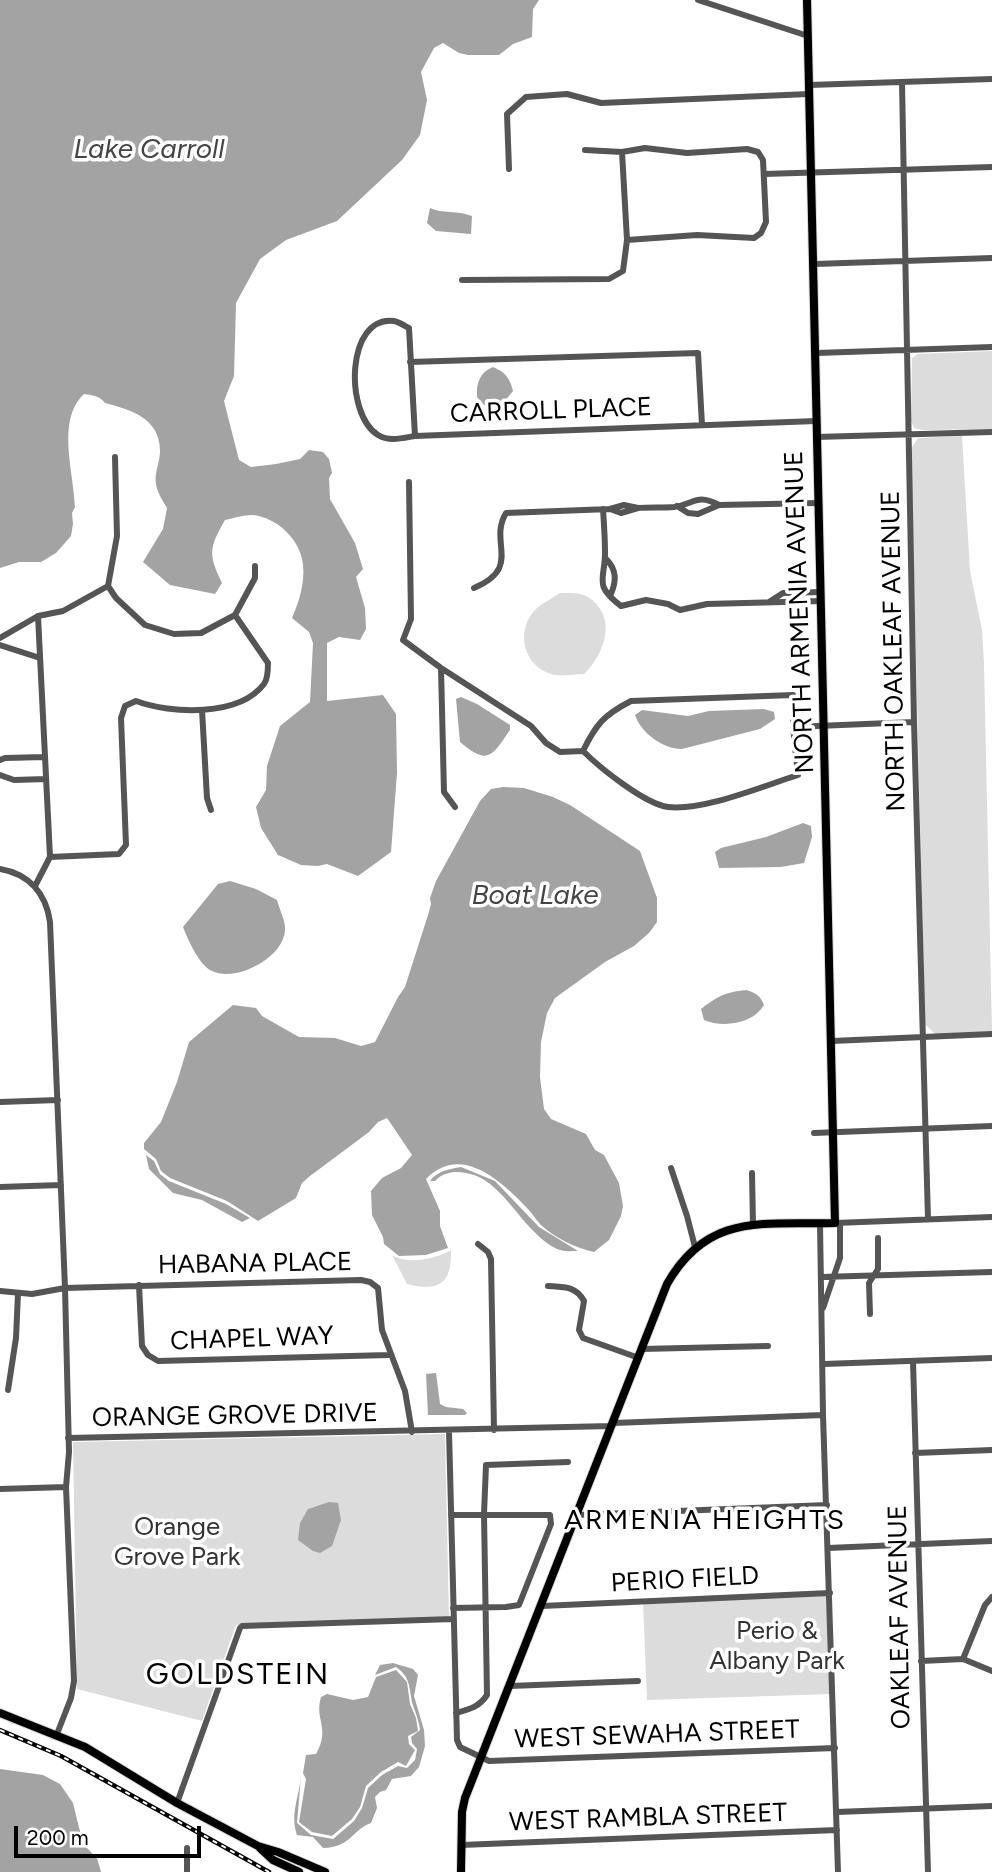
<!DOCTYPE html>
<html>
<head>
<meta charset="utf-8">
<style>
	body { margin:0 }
	#map { position:relative; width:992px; height:1872px; overflow:hidden; background:#fff; font-family:Figtree,sans-serif }
	canvas { display:block }
	.scale { position:absolute; left:14px; top:1826px; width:187px; height:32px; box-sizing:border-box; border:4px solid #000; border-top:0; padding-left:9px; font-size:21px; line-height:24px; white-space:nowrap; color:#000; -webkit-text-stroke:5px #fff; paint-order:stroke }
</style>
</head>
<body>
<div id="map">
<canvas width="992" height="1872"></canvas>
<div class="scale">200 m</div>
</div>
<script>
const context = document.querySelector('canvas').getContext('2d');
context.lineJoin = 'round';
function fillPath(path, color) { context.fillStyle = color; context.fill(path, 'evenodd'); }
function trace(path, color, width, dash) { context.strokeStyle = color; context.lineWidth = width; context.lineCap = dash ? 'butt' : 'round'; context.setLineDash(dash || []); context.stroke(path); }
function write(font, color, halo, rows, align = 'center') {
  context.font = font + ' Figtree,sans-serif'; context.lineWidth = 7; context.setLineDash([]); context.textBaseline = 'middle'; context.strokeStyle = halo; context.fillStyle = color; for (const [text, x, y, turn = 0] of rows) {
    context.save(); context.translate(x, y); context.rotate((+turn || 0) * Math.PI / 180); context.textAlign = isNaN(turn) ? turn : align; if (halo) context.strokeText(text, 0, 0); context.fillText(text, 0, 0); context.restore();
  }
}
fillPath(new Path2D(`
	M992,351V429L923,430L914,428L911,421L912,358L918,354Z
	M962,436L970,571L982,630L984,663L992,1032L936,1035L925,1024L911,449L918,438Z
	M560,593C569,593 580,592 588,597C618,616 605,654 584,674C574,674 561,677 551,674C522,665 515,628 537,608C544,602 553,598 560,593Z
	M451,1250C452,1284 439,1292 407,1284L392,1255C407,1265 436,1259 451,1250Z
	M445,1434L449,1617L236,1625L202,1721L77,1689L73,1442Z
	M830,1593L833,1694L647,1700L643,1601Z`), '#dcdcdc');
fillPath(new Path2D(`
	M0,0H539L533,9L532,37L513,44L499,55H468L459,53L443,43L434,48L421,72L427,100L420,135L402,160L337,221L286,240L260,259L236,303L234,376L224,401L239,460L251,467L276,464L300,459L309,450L323,452L329,459L332,473L329,478L330,499L355,543L363,569L356,577L365,608L366,629L360,640L339,637L327,643V701L383,695L396,714L397,773L391,852L358,876L327,864L318,866L301,865L278,855L261,828L256,807L266,790L267,766L280,726L310,702L313,643L309,632L292,618C299,602 305,583 303,565C301,540 277,517 252,515C243,515 234,518 225,520C209,548 208,554 222,583L215,594L170,585L143,562L163,529L167,508C163,501 157,492 156,484C154,473 160,462 160,451C160,418 131,410 105,403C100,396 92,395 84,394C56,420 74,472 75,507L72,513L73,524L71,536L56,553L41,562H19L0,568Z
	M430,208C442,214 457,210 472,216L471,234L436,231L427,223Z
	M493,367C505,372 510,378 513,391L500,407L484,405L477,397C476,383 480,372 493,367Z
	M461,697L477,704L510,725V730C492,756 488,766 460,742L456,699Z
	M764,709L774,712L775,719L760,729L682,749C663,749 641,733 635,715L642,710L688,716L709,711Z
	M503,787L524,788L553,797L570,805L640,851L657,898V922L649,933L634,946L605,962L555,998L547,1013L541,1042L540,1077L544,1109L551,1119L586,1134L595,1150L604,1155L619,1183L623,1206L621,1216L609,1240L594,1252C576,1248 555,1238 541,1225C536,1220 532,1213 527,1208C501,1181 461,1143 426,1179L440,1211V1226L448,1248L426,1255L399,1256L384,1244L383,1237L372,1215L371,1191L382,1178L401,1168L412,1155L387,1118L378,1122L369,1132L310,1176L302,1183L296,1198L258,1221L227,1201L170,1178L161,1171L156,1159L144,1149V1143L161,1122L177,1082L189,1042L233,1005L256,1008L262,1016L299,1037L335,1038L361,1046L375,1042L398,997L405,987L428,915L431,904L430,898L436,881L480,801L491,789Z
	M803,823L811,826L812,837L804,863L781,867L719,868L715,852L721,848L766,837Z
	M230,881L256,889L277,900C279,908 284,918 285,926C288,956 237,983 212,971C199,965 188,940 183,927L218,884Z
	M746,990C756,993 760,995 764,1005C753,1024 723,1028 704,1020L701,1009C717,997 724,992 746,990Z
	M146,1155L154,1161L160,1174L169,1181L226,1204L250,1218L242,1222L202,1200L173,1193L149,1169Z
	M461,1167L495,1181L539,1227L578,1251C571,1251 564,1252 557,1249C529,1235 514,1203 490,1184C475,1172 449,1166 435,1181H430C437,1171 449,1169 461,1167Z
	M436,1373L440,1404L446,1407L463,1409L467,1413L465,1415H428L426,1374Z
	M329,1502L338,1503L341,1520L332,1546L320,1553L313,1551L298,1540L300,1523L308,1509Z
	M393,1663L413,1669L418,1675L414,1696L424,1730L425,1746L419,1767L411,1776L392,1779L386,1790L380,1792L375,1797L377,1808L371,1823C350,1831 352,1847 323,1848L313,1837L297,1835C290,1814 299,1797 301,1777L297,1823L311,1835L333,1839L354,1821L362,1808L368,1788L382,1775L398,1766L407,1768L415,1760L417,1749L412,1743L411,1737L420,1730C419,1720 415,1712 412,1702C409,1686 410,1677 396,1667L375,1675L380,1665Z
	M396,1670L407,1682L410,1704L416,1718L418,1731L408,1736L409,1744L415,1750L406,1766L398,1762L381,1772L366,1786L360,1807L352,1819L332,1836L312,1832L299,1822L306,1779L303,1773L306,1755L316,1754C331,1728 314,1720 321,1697L327,1694L353,1700L368,1697L376,1677Z
	M0,1769L43,1775L60,1784L73,1803L83,1844L97,1858L101,1872H0Z`), '#a3a3a3');
const major = new Path2D(`
	M0,1713L85,1747L177,1803L258,1846L278,1852L325,1872
	M260,1848L273,1860L299,1872
	M461,1872L462,1812L465,1798L667,1284C708,1212 763,1225 835,1223L807,0`);
trace(major, '#dbdbdb', 10);
trace(new Path2D(`
	M698,0L808,36
	M902,82L914,722L928,1219
	M809,85L992,79
	M585,150L622,152L645,148L687,153L747,149L758,152L763,160L766,222L761,233L754,238L697,235L627,240
	M509,169L507,114L526,97L567,94L601,103L809,94
	M764,174L992,167
	M815,264L992,258
	M462,280L609,279L623,271L627,240L622,152
	M817,353L992,347
	M410,362L698,353L702,425
	M415,436L409,328C405,326 399,322 394,321C346,315 344,414 378,435C389,442 403,438 415,436L816,421
	M816,437L992,432
	M409,482L411,619L403,640L441,668L531,726L546,743L560,752L583,751C600,768 645,804 668,807C704,811 763,786 798,775L793,727V695L631,701C604,715 596,724 583,751
	M677,506L688,513L698,514L719,505L818,503
	M638,508C650,507 663,508 674,507C695,504 696,493 719,505
	M603,509C604,524 605,538 605,553C605,580 593,585 621,606L646,600L668,604L680,610L707,604L821,601
	M605,558C617,569 617,581 610,596
	M108,586L116,598L145,625L174,634L201,633L235,615L255,578V566
	M474,588C523,567 488,543 506,513L610,509L624,505L638,508L621,513L610,509
	M769,602L783,593L821,592
	M0,638L38,616L63,611L108,586L117,536L115,457
	M0,645L40,658
	M441,668L444,792L455,807
	M202,710L207,798L211,810
	M793,727L914,722
	M0,760L5,758L45,757
	M0,775L14,780L46,779
	M50,857L119,854L126,845L121,718L125,706L136,701C171,714 239,717 264,684C268,679 268,670 268,663L235,615
	M0,869C29,874 46,893 50,922L65,1288L69,1452L66,1487L74,1681L71,1698L57,1734
	M35,886L50,857L38,616
	M832,1041L992,1034
	M0,1102L58,1100
	M814,1133L992,1126
	M671,1168L687,1216L695,1247
	M752,1173L753,1225
	M0,1187L61,1185
	M835,1223L992,1217
	M820,1224L823,1415L838,1872
	M478,1244L488,1252L491,1259L494,1430
	M821,1277L992,1272
	M139,1285L142,1346L148,1355L158,1361L389,1355
	M548,1286C564,1287 576,1286 584,1301L579,1330L583,1338L639,1358
	M0,1291L32,1294L65,1288L361,1280L370,1282L378,1288L382,1330L405,1391L412,1432
	M823,1308L840,1258V1223
	M870,1314L869,1283L878,1269V1238
	M642,1349L768,1346
	M913,1361L928,1872
	M824,1364L992,1358
	M8,1390L16,1338L18,1293
	M614,1423L823,1415
	M449,1431L457,1740L460,1747L489,1761L835,1748
	M68,1438L612,1426
	M915,1453L992,1450
	M0,1489L66,1487
	M451,1515H550L551,1524L519,1605L506,1607L453,1608
	M578,1515L827,1505
	M828,1548L992,1541
	M542,1606L830,1593
	M963,1659L985,1605L992,1597
	M921,1661L963,1659L992,1671
	M510,1686L638,1681
	M456,1713C470,1709 479,1707 487,1695L484,1514L486,1465L568,1462
	M177,1803L240,1628L242,1626L453,1619
	M837,1812L992,1806
	M461,1845L837,1830
	M187,1848V1872`), '#555', 6);
trace(major, '#000', 8);
const rail = new Path2D(`
	M0,1730L61,1756L269,1872`);
trace(rail, '#000', 4.5);
trace(rail, '#fff', 2, [5]);
write('26px', '#000', '#fff', [
	["CARROLL PLACE",551,411,-2],
	["NORTH ARMENIA AVENUE",800,612,-92],
	["NORTH OAKLEAF AVENUE",894,651,-91],
	["HABANA PLACE",255,1264,-1],
	["CHAPEL WAY",252,1339,-2],
	["ORANGE GROVE DRIVE",235,1416,-1],
	["PERIO FIELD",685,1580,-3],
	["OAKLEAF AVENUE",900,1617,-91],
	["WEST SEWAHA STREET",657,1735,-2],
	["WEST RAMBLA STREET",648,1818,-2]
]);
write('26px', '#333', '#fff', [
	["Orange",177,1527],
	["Grove Park",177,1557],
	["Perio &",777,1631],
	["Albany Park",777,1661]
]);
write('italic 28px', '#444', '#fff', [
	["Lake Carroll",149,150],
	["Boat Lake",535,896]
]);
context.letterSpacing = '2px';
write('28px', '#000', '#fff', [
	["ARMENIA HEIGHTS",705,1521]
]);
context.letterSpacing = '0px';
context.letterSpacing = '2px';
write('30px', '#000', '#fff', [
	["GOLDSTEIN",238,1675]
]);
context.letterSpacing = '0px';
</script>
</body>
</html>
